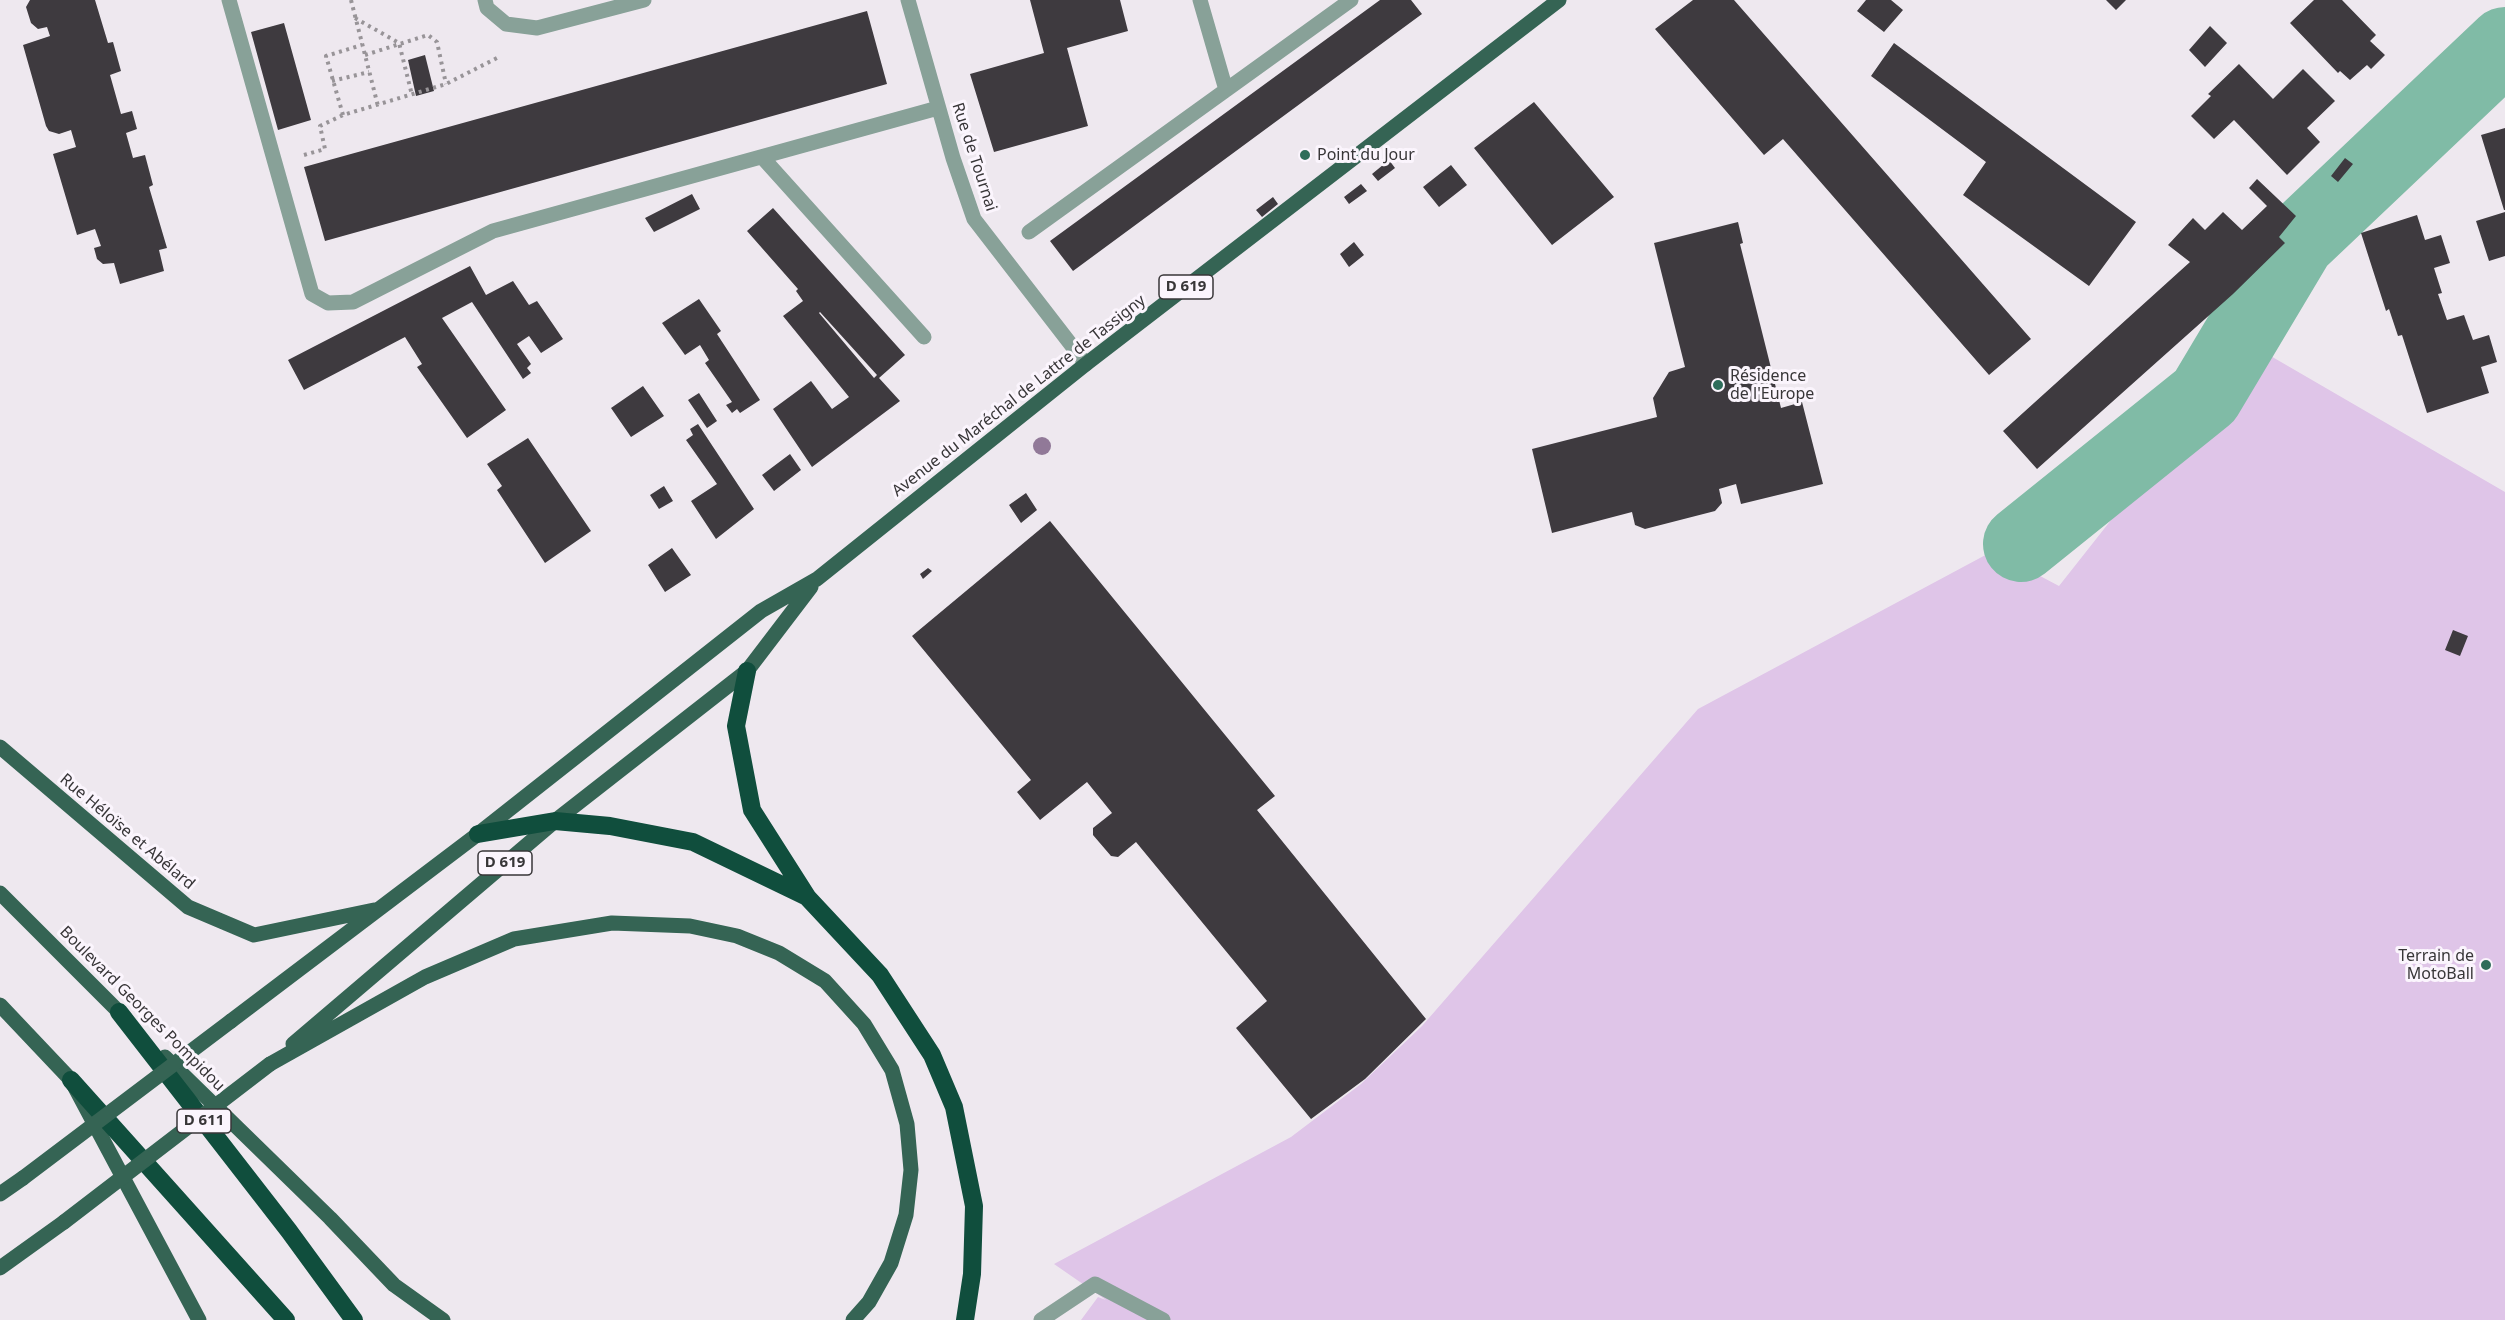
<!DOCTYPE html>
<html>
<head>
<meta charset="utf-8">
<style>
	body { margin:0 }
	canvas { display:block; background:#eee8ef }
</style>
</head>
<body>
<canvas width="2505" height="1320"></canvas>
<script>
const context = document.querySelector('canvas').getContext('2d');
context.lineJoin = 'round';
function fillPath(path, color) { context.fillStyle = color; context.fill(path, 'evenodd'); }
function trace(path, color, width, dash) { context.strokeStyle = color; context.lineWidth = width; context.lineCap = dash ? 'butt' : 'round'; context.setLineDash(dash || []); context.stroke(path); }
function write(font, color, halo, rows, align = 'center') {
  context.font = font + ' "Noto Sans",sans-serif'; context.lineWidth = 6; context.setLineDash([]); context.textBaseline = 'middle'; context.strokeStyle = halo; context.fillStyle = color; for (const [text, x, y, turn = 0] of rows) {
    context.save(); context.translate(x, y); context.rotate((+turn || 0) * Math.PI / 180); context.textAlign = isNaN(turn) ? turn : align; if (halo) context.strokeText(text, 0, 0); context.fillText(text, 0, 0); context.restore();
  }
}
fillPath(new Path2D(`
	M2250,344L2505,492V1320H1081L1098,1297L1106,1300L1054,1264L1291,1137L1361,1084L1422,1026L1698,709L1993,551L2059,586Z`), '#dfc5e8');
trace(new Path2D(`
	M2021,544L2205,396L2297,242L2505,45`), '#80bba6', 76);
fillPath(new Path2D(`
	M30,0H95L108,43L113,42L121,71L110,75L121,114L132,111L137,129L126,133L133,158L145,155L153,185L149,187L167,248L159,250L164,271L120,284L114,263L103,264L97,259L94,248L101,246L95,229L77,235L53,154L76,147L71,130L59,134L49,131L46,126L23,45L50,36L47,27L38,29L31,23L26,7Z
	M1030,0H1120L1128,31L1067,48L1088,126L994,152L970,74L1044,53Z
	M1380,0H1411L1422,14L1073,271L1050,241Z
	M1693,0H1734L2031,339L1989,375L1783,139L1764,155L1655,29Z
	M1866,0H1891L1903,10L1884,32L1857,11Z
	M2106,0H2126L2116,10Z
	M2314,0H2342L2376,35L2370,41L2385,55L2371,69L2367,65L2350,80L2340,71L2338,73L2290,23Z
	M867,11L887,84L325,241L304,167Z
	M284,23L311,120L278,130L251,32Z
	M2210,26L2227,43L2205,67L2189,50Z
	M1894,43L2136,222L2089,286L1963,195L1986,162L1871,76Z
	M425,55L434,91L416,96L408,60Z
	M2239,64L2273,99L2303,69L2335,101L2307,128L2320,142L2287,175L2234,120L2214,139L2191,116L2211,96L2208,94Z
	M1534,102L1614,197L1552,245L1474,148Z
	M2505,128V210H2504L2481,135Z
	M2345,158L2353,164L2338,182L2331,176Z
	M1389,160L1395,168L1378,181L1372,174Z
	M1451,165L1467,185L1439,207L1423,187Z
	M2257,179L2296,216L2279,237L2285,243L2233,294L2037,469L2003,431L2190,262L2168,245L2193,218L2205,230L2223,212L2242,230L2267,206L2249,188Z
	M1361,184L1367,191L1349,204L1344,197Z
	M692,194L700,209L654,232L645,218Z
	M1273,197L1278,204L1262,217L1256,210Z
	M773,208L905,355L879,378L900,401L812,467L773,409L811,381L832,409L849,397L783,316L803,301L796,291L798,289L747,231ZM820,312L877,375L874,378L819,313Z
	M2505,212V256L2489,261L2476,221Z
	M2417,215L2425,240L2441,235L2450,263L2434,268L2442,293L2438,294L2447,320L2464,315L2473,340L2489,335L2497,362L2481,367L2489,393L2427,413L2402,335L2398,336L2389,309L2386,311L2361,233Z
	M1738,222L1743,243L1740,244L1781,408L1802,402L1823,484L1741,504L1736,484L1719,489L1722,503L1715,511L1645,529L1635,525L1632,512L1552,533L1532,449L1657,417L1653,398L1669,372L1685,367L1654,243Z
	M1354,242L1364,255L1349,267L1340,254Z
	M470,266L486,295L513,281L529,305L537,301L563,339L541,353L529,336L517,344L531,364L527,368L531,373L523,379L472,302L442,318L506,410L467,438L417,367L422,364L405,337L304,390L288,360Z
	M699,299L721,331L717,334L760,400L740,413L737,409L732,413L726,405L732,402L705,363L709,360L700,345L685,355L662,323Z
	M643,386L664,416L631,437L611,408Z
	M699,393L717,421L707,428L688,400Z
	M698,424L754,509L716,539L691,501L717,484L686,440L693,435L690,429Z
	M528,438L591,531L545,563L497,490L502,486L487,464Z
	M790,454L801,470L774,491L762,475Z
	M664,486L673,501L659,509L650,495Z
	M1026,493L1037,510L1021,523L1009,505Z
	M1050,521L1275,796L1257,810L1426,1019L1365,1079L1311,1119L1236,1028L1267,1001L1136,842L1118,857L1111,856L1093,835V828L1112,813L1087,782L1040,820L1017,792L1031,780L912,636Z
	M672,548L691,575L665,592L648,565Z
	M928,568L932,571L923,579L920,574Z
	M2453,630L2468,636L2460,656L2445,650Z`), '#3e3a3f');
trace(new Path2D(`
	M351,0L378,106
	M355,18L399,43L412,95
	M365,55L428,35L437,42L446,84
	M332,81L369,72
	M343,115L326,56L362,45
	M304,155L325,149L320,126L343,115L446,84L497,58`), '#989498', 4, [3, 4.5]);
trace(new Path2D(`
	M229,0L312,294L328,303L353,302L493,231L938,108
	M485,0L487,8L506,24L537,28L644,0
	M908,0L953,158L974,219L1086,364
	M1200,0L1226,90
	M762,157L924,337
	M1029,232L1351,0
	M1041,1320L1095,1284L1163,1320`), '#88a198', 15);
trace(new Path2D(`
	M0,747L188,907L254,935L374,910
	M0,893L126,1019
	M0,1005L71,1080L199,1320
	M231,1021L478,834L761,611L817,579L1086,364L1559,0
	M293,1044L555,821L747,671L811,587
	M165,1057L330,1218L394,1285L443,1320
	M270,1064L425,977L514,939L612,923L690,926L737,936L779,953L825,981L864,1024L892,1070L907,1124L911,1170L906,1215L891,1263L869,1302L853,1320
	M0,1194L23,1178
	M0,1268L64,1222`), '#356454', 15);
trace(new Path2D(`
	M747,671L736,726L752,810L808,898L880,975L932,1055L954,1107L974,1206L972,1274L965,1320
	M478,834L555,821L610,826L693,842L807,897
	M119,1012L289,1231L354,1320
	M71,1080L286,1320`), '#104e3d', 18);
trace(new Path2D(`
	M23,1178L231,1021
	M64,1222L270,1064`), '#356454', 15);
context.fillStyle = '#917998';
for (const [x, y] of [
	[1042,446]
]) { context.beginPath(); context.arc(x, y, 9, 0, 2 * Math.PI); context.fill(); }
for (const [x, y, r, color] of [
	[1305,155,6,"#2e6d5a"],
	[1718,385,6,"#2e6d5a"],
	[2486,965,6,"#2e6d5a"]
]) { const dot = new Path2D(); dot.arc(x, y, r, 0, 2 * Math.PI); context.fillStyle = color; context.fill(dot); trace(dot, '#fbf5fd', 2); }
for (const [x, y, w] of [
	[1186,287,54],
	[505,863,54],
	[204,1121,54]
]) { const box = new Path2D(); box.roundRect(x - w / 2, y - 12, w, 24, 4.5); context.fillStyle = '#fbf5fd'; context.fill(box); trace(box, '#383638', 1.5); }
write('bold 15px', '#383638', null, [
	["D 619",1186,287],
	["D 619",505,863],
	["D 611",204,1121]
]);
write('16px', '#383638', '#fbf5fd', [
	["Point du Jour",1317,155],
	["Résidence",1730,376],
	["de l'Europe",1730,394],
	["Terrain de",2474,956,"right"],
	["MotoBall",2474,974,"right"]
], 'left');
write('16px', '#383638', '#fbf5fd', [
	["Rue de Tournai",974,157,72],
	["Avenue du Maréchal de Lattre de Tassigny",1019,396,-38],
	["Rue Héloïse et Abélard",127,832,40],
	["Boulevard Georges Pompidou",142,1009,45]
]);
</script>
</body>
</html>
